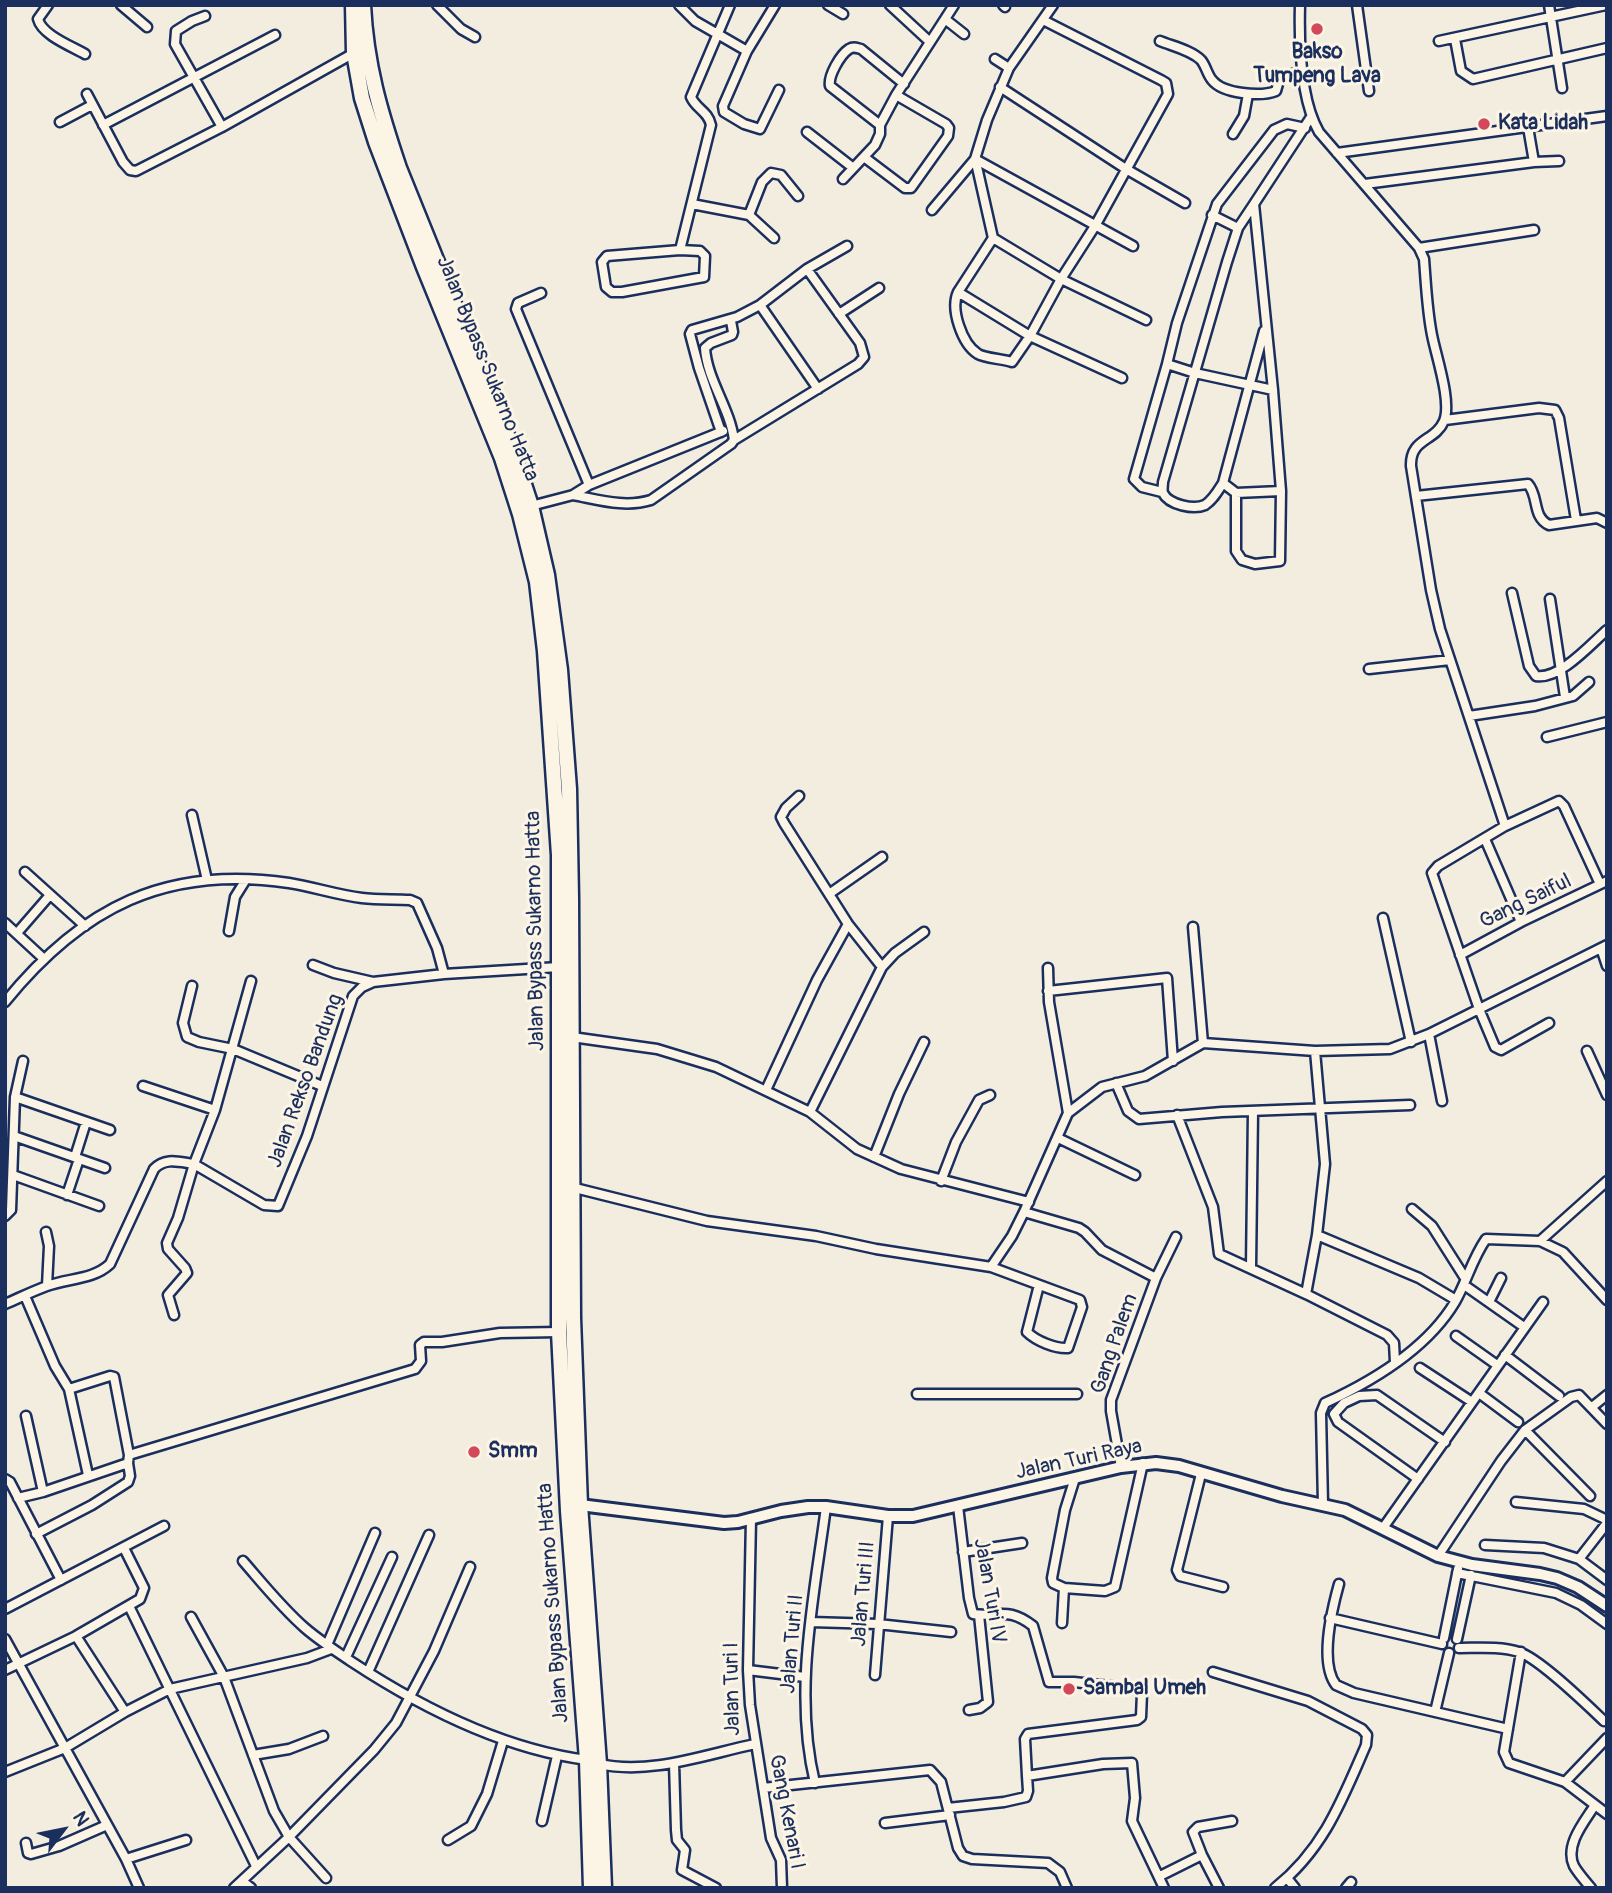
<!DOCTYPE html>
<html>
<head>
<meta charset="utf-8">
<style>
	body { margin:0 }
	#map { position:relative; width:1612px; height:1893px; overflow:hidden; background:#f3ede0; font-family:Pangolin,sans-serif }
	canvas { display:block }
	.frame { position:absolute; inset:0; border:7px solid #1b2f5e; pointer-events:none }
	.north { position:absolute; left:28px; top:1795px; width:70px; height:70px; -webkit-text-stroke:5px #fcf5e5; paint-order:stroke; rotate:58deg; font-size:19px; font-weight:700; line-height:28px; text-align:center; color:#1b2f5e }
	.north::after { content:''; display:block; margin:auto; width:24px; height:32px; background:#1b2f5e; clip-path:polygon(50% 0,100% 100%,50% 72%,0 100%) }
</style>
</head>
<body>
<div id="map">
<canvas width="1612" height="1893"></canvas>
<div class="frame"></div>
<div class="north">N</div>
</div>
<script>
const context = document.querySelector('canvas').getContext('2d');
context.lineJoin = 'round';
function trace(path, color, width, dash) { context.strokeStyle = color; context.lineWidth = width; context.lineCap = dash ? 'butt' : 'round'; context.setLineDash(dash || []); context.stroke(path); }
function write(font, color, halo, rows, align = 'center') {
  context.font = font + ' Pangolin,sans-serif'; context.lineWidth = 6; context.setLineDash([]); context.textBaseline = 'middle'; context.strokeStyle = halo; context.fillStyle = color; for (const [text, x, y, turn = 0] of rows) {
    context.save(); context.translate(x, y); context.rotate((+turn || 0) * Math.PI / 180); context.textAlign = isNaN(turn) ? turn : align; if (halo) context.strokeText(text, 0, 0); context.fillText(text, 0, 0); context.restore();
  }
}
const minor = new Path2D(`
	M48,5L38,19C42,35 71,46 85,54
	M121,5L147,27
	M437,5L461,29L475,37
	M679,5L695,21L747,51
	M775,5L747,51L723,106L724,112L744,124L760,129L779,90
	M828,5L843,14
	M890,5L930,42
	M1003,5L1005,7
	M1300,5C1299,43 1300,99 1319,132L1419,248L1424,259C1426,284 1427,310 1432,335C1436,356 1452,402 1444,421C1435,442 1410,438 1411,466L1431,590L1440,629L1505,826
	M1357,5L1369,91
	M1549,5L1562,88
	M205,16L192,21L176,31L175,44L222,127
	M945,19L964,34
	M1455,39L1461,71L1473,79L1607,48
	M1160,41C1172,46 1191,50 1201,60C1206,66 1207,74 1212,80C1223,94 1261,97 1276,91L1280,77L1304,71
	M1439,41L1606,5
	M995,59L1009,68
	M1000,87L1126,169L1185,203
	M87,94L123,162L130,170L136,171L222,127L354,53
	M60,122L92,105
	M103,125L275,35
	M880,125L830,86C828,76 840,55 849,49C854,46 856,48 861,49L904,84
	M1528,127L1534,162L1559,161
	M807,132L852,167
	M1233,134L1244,116L1248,94
	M1337,153L1607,116
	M864,157L905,188H911L948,136L949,128L946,124L896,95
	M975,159L1133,246
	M978,162L977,167L993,238L958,292C950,309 962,344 978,354C984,358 1003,359 1012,362L1030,336L1061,279L1095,226L1168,94L1166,83L1161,80L1043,20
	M843,179L875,145L880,134V125L896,95L954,5
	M1365,184L1534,162
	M692,204L749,215L774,238
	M932,210L975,159L987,120L1009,68L1053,5
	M749,215L762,182L771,173L781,175L798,196
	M1212,215L1238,228
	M993,238L1061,279L1146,320
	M1419,248L1534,230
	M680,250L700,251L705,256L704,277L622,292H612L606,287L602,262L607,256L680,250L711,125C708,111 696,109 691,97L730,5
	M958,292L1030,336L1122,378
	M541,293L518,303L516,309L589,485
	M760,305L818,389
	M839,314L879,288
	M1264,331L1223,483L1236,493L1281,491
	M1167,364L1177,323L1217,204L1274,130L1287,124L1305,128
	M1445,420L1539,408L1555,410L1559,418L1576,520
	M721,432L699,368L690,334L692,330L737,317L760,305L807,269L847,246
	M734,440L858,364L864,357L860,343L807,269
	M1223,483C1218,491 1213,500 1205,505C1194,510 1169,505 1163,493C1162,490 1163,485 1163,482L1227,262L1238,228L1254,204
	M1162,492L1142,487L1134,479L1167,364L1195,373L1273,390
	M1236,493V551L1242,560L1255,564L1280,561L1281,491L1273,390L1254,204L1311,117
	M573,495C600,500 625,508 651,500L731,444L734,440C730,408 707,380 705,348L711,343L732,335L733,332L731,321
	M1416,496L1528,484C1539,496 1532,517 1549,525L1597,518L1607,523
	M527,507L573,495L589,485L723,431
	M1512,593L1529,666L1536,676C1559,680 1590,645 1607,630
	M1550,599L1565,697
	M1369,669L1450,660
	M1469,716L1535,706L1573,696L1589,682
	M1547,737L1607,722
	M799,796L786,808L781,817L784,823L848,924L882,967
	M192,815L207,880
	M1485,839L1521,922
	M25,872L85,926
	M829,894L882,857
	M1383,918L1411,1042
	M5,923L44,959
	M1193,927L1203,1043
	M229,931L235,897L245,881
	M17,933L50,895
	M1601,948L1607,966
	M1460,955L1521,922L1607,881
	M313,965L334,973L373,982
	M1048,968L1049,1002L1068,1113
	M192,986L183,1023L187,1037L199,1042L233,1049L322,1086
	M1048,991L1167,978L1173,1061
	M5,1002C82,907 166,865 289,883C314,887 337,895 362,898C378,900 394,899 410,900L417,903L437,948L444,974
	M1549,1023L1501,1050L1495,1047L1479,1009L1432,873L1438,866L1505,826L1559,801L1564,806L1600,884
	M1429,1034L1442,1101
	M572,1037L657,1049L716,1067L810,1112L857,1149L901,1169L1029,1202
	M1315,1051L1325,1164L1317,1235L1306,1294L1387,1335L1394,1343L1395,1362
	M1587,1051L1607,1095
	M1116,1083L1128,1111L1139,1119L1222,1112L1410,1105
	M143,1086L215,1110
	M766,1090L817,980L848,924
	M15,1097L110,1130
	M810,1112L882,967L895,953L924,932
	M1177,1115L1213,1207L1219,1254L1306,1294
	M14,1136L105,1168
	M1058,1138L1135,1175
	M75,1157L86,1122
	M874,1157L899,1094L924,1042
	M13,1175L99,1206
	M941,1181L956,1142L979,1100L990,1095
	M571,1187L707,1221L816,1236L876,1249L991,1267L1080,1300L1082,1307L1068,1348C1056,1349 1036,1341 1027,1332L1039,1285
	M67,1195L79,1159
	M1412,1209L1432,1226L1465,1278
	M1024,1212L1079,1228L1085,1232L1102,1250L1156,1278
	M5,1216L11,1210L15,1097L23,1061
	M46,1232L49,1246L47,1286
	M1317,1235L1419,1278L1456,1300
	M1540,1241L1607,1181
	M991,1267L1012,1236L1024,1212L1068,1113L1102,1087L1145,1076L1203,1043L1315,1051L1390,1049L1429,1034L1607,945
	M1251,1267L1253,1112
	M1467,1287L1524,1327
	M25,1296L55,1366L69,1389L88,1475
	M1489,1302L1501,1278
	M5,1304C19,1298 33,1291 47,1286C68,1278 93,1280 110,1264L154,1169C165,1157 179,1162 194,1164L215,1110L251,981
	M174,1315L168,1295L187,1273L185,1268L168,1249L167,1243L178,1218L194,1164L264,1205L278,1206L307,1136L353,996L362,987L373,982L444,974L559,967
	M1456,1336L1497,1365
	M1505,1355L1559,1396
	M1420,1368L1472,1402
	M69,1389L110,1376L114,1377L129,1455
	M1479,1393L1518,1422
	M917,1394H1077
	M1592,1407L1607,1395
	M26,1416L43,1492
	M1525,1430L1590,1496
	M1121,1467L1111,1411V1400L1156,1278L1176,1237
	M1201,1474L1177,1570L1180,1576L1223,1587
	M5,1479L10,1482L61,1580
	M1418,1479L1338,1422L1334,1414L1344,1403L1359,1396L1377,1395L1445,1442
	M18,1498L43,1492L128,1463L129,1455L415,1369L421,1361L420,1345L424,1342H442L500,1333L559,1332
	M1516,1502L1584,1509L1607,1520
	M1323,1504L1321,1413L1325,1403C1373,1381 1427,1349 1455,1302C1467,1281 1472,1259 1486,1239L1540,1241L1563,1252L1607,1300
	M958,1506L969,1598L973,1614C999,1618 1007,1606 1033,1626L1049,1682H1074L1136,1689L1142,1693L1141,1717L1137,1720L1028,1734L1025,1739L1027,1776
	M751,1518L748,1670L750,1705L771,1838L781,1860L782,1888
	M1383,1528L1543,1302
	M36,1534L92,1505L128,1482L130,1476L128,1463
	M1485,1545L1544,1548L1579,1559L1607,1580
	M963,1552L1022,1543
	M1438,1556L1501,1461L1525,1430L1571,1397L1579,1395L1607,1424
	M1579,1559L1607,1523
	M243,1561C263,1584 282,1608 305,1628C320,1641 336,1651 352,1662C422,1708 503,1749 587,1760
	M1457,1573L1556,1593L1581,1605L1607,1624
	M1339,1584C1332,1609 1319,1663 1336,1685L1354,1693L1508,1729
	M1064,1588L1053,1583L1052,1578L1065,1510L1075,1478
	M129,1606L256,1866
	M5,1609L164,1526
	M191,1617L224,1677L274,1811L289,1837L326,1878
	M1330,1618L1442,1644
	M811,1622L878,1624L951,1632
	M1062,1623L1064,1588L1105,1591L1115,1587L1143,1463
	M76,1636L125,1712
	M1444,1638L1458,1569
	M5,1639L126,1859L139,1888
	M1457,1639L1471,1575
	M327,1645L375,1533
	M1459,1648C1478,1648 1500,1646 1519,1652C1540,1659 1586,1704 1604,1721
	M1521,1652L1504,1752L1509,1763L1565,1782L1607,1814
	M346,1657L392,1557
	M5,1670L76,1636L140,1599L144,1588L124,1548
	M748,1670L805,1677
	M368,1672L429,1535
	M1213,1672L1308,1701L1362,1729L1367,1735L1366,1745C1342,1800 1324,1849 1275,1888
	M875,1675L888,1516
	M969,1710L980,1708L988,1702L979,1615
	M1435,1712L1449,1653
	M253,1755L289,1749L323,1736
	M674,1763L676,1830L677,1840L685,1850L682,1870L716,1888
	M599,1764C651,1775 703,1755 755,1744
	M5,1772L65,1748L125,1712L170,1689L307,1658L331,1649
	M1565,1782L1607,1738
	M815,1783C793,1692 814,1598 826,1507
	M763,1788L930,1770L941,1782L958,1848L963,1856L972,1859L1048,1863L1060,1872L1067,1888
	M948,1808L1004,1802L1026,1797L1028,1791L1027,1776L1103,1764L1132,1763L1135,1798L1132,1821L1164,1888
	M542,1821L557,1756
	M885,1823L950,1815
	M448,1840L471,1826L487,1794L503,1741
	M26,1843L28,1853L31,1854L59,1846L107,1825
	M126,1859L186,1840
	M1160,1876L1202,1855
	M1287,1878L1295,1888
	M242,1881L251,1888
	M234,1888L289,1837L374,1750L396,1723L434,1651L470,1567
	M1219,1888L1202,1855L1193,1832L1198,1827L1232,1821
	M1346,1888L1351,1882
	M1591,1888C1585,1881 1578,1873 1574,1866C1564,1845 1585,1821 1595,1805`);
const tertiary = new Path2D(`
	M580,1505L724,1523L738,1522L781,1511L808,1507H826L888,1516H913L1121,1467L1156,1463L1179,1466L1282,1496L1345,1510L1438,1556L1472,1565L1540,1574L1557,1578L1578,1587L1607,1606`);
const trunk = new Path2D(`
	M353,5L354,53L362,98L376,142L424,267L502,458L520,514L537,582L545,651L559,855V1332L568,1511L587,1760L591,1888
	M363,5C366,65 380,112 399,168L511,445L531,506L547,575L560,670L569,789L571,898L573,1318L580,1505L599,1764L604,1888`);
trace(minor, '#1b2f5e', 13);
trace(tertiary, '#1b2f5e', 16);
trace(trunk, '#1b2f5e', 19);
trace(minor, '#fcf5e5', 8);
trace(tertiary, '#fcf5e5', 10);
trace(trunk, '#fcf5e5', 14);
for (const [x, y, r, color] of [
	[1317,29,7,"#d1495b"],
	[1484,124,7,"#d1495b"],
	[474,1452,7,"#d1495b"],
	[1069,1689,7,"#d1495b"]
]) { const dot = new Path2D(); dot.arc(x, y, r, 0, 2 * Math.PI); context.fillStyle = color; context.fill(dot); trace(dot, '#fcf5e5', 2.5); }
write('bold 21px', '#1b2f5e', '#fcf5e5', [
	["Bakso",1317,53,"center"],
	["Tumpeng Lava",1317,77,"center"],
	["Kata Lidah",1498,124],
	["Smm",488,1452],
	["Sambal Umeh",1083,1689]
], 'left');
write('21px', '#1b2f5e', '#fcf5e5', [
	["Jalan Bypass Sukarno Hatta",487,369,68],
	["Gang Saiful",1526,902,-26],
	["Jalan Bypass Sukarno Hatta",536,931,-91],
	["Jalan Rekso Bandung",306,1081,-70],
	["Gang Palem",1115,1344,-71],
	["Jalan Turi Raya",1079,1460,-12],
	["Jalan Turi IV",989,1591,80],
	["Jalan Turi III",864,1594,-85],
	["Jalan Bypass Sukarno Hatta",554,1603,-94],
	["Jalan Turi II",793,1644,-85],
	["Jalan Turi I",733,1689,-91],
	["Gang Kenari I",786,1812,79]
]);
</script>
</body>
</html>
